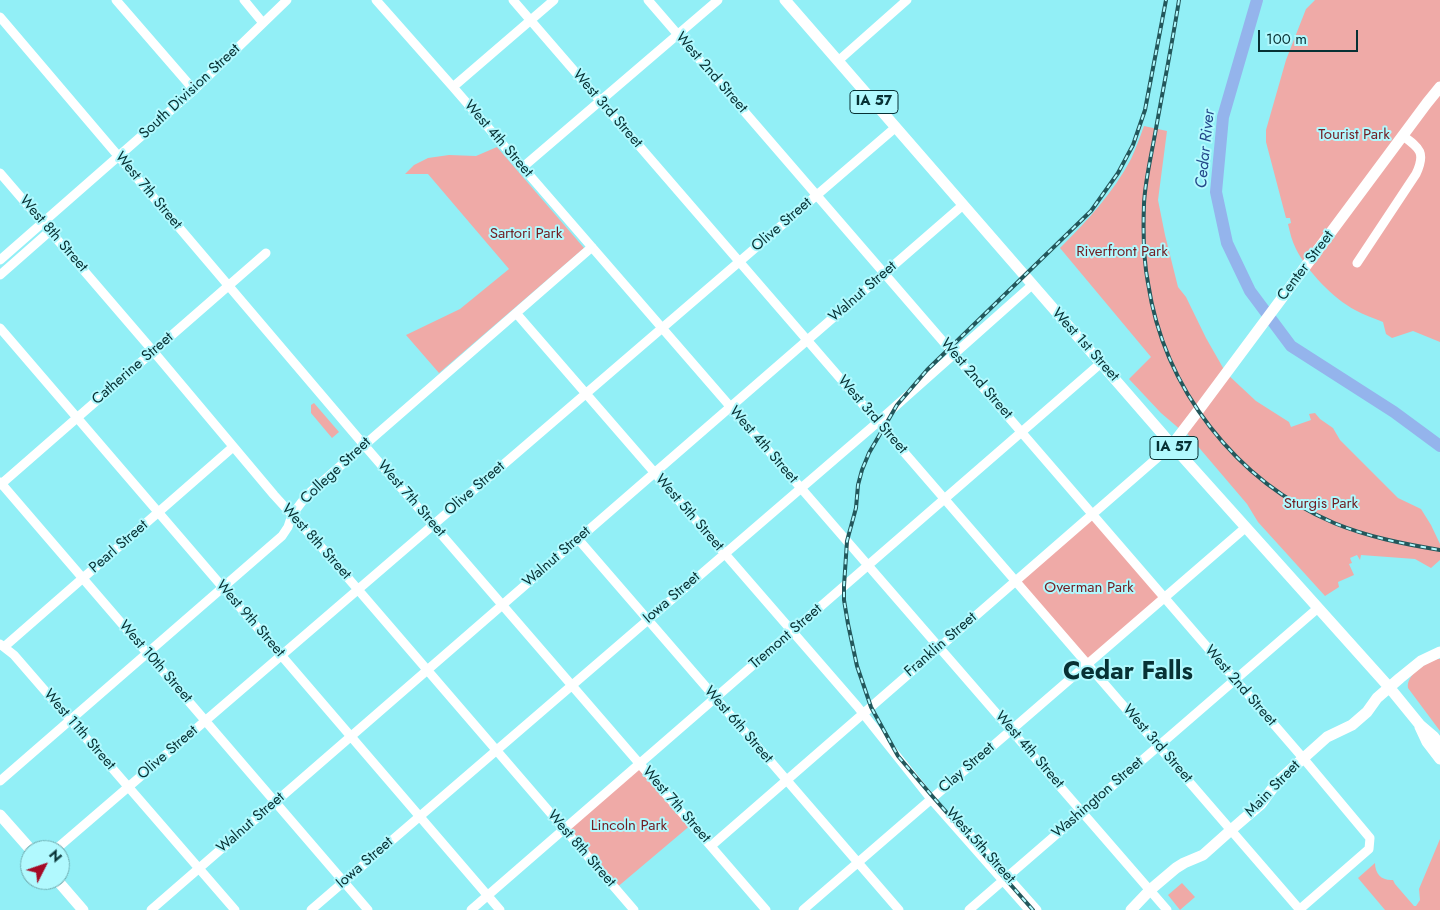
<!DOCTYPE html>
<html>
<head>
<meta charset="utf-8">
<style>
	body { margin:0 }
	#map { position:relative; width:1440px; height:910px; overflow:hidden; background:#92eff6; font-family:Jost,sans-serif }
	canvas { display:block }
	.north { position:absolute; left:20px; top:840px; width:50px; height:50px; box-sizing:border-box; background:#b1f9fe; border:1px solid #6da9ad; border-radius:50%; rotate:49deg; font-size:14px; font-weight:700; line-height:20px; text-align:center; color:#073134 }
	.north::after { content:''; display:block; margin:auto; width:18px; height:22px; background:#a50b27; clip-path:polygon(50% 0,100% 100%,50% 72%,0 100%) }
	.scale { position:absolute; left:1258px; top:30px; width:100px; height:22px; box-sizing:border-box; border:2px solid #073134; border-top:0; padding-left:6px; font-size:15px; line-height:18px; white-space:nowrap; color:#073134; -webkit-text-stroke:4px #b1f9fe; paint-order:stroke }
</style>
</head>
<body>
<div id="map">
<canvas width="1440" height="910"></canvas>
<div class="north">N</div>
<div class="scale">100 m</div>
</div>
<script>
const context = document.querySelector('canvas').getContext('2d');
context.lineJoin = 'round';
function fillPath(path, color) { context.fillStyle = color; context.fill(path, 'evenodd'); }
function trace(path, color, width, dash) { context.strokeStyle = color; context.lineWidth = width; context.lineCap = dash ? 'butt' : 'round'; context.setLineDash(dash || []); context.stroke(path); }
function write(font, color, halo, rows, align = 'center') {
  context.font = font + ' Jost,sans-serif'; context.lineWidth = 4; context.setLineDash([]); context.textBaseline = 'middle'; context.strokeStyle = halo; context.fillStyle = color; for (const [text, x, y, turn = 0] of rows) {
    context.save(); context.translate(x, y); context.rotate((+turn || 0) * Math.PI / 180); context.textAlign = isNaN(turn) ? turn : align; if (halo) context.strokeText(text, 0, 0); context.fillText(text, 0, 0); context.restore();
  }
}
fillPath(new Path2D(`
	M1315,0H1440V342L1413,331L1392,338L1386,334L1383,322C1374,318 1364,315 1355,310C1334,299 1307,271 1296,249C1292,241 1290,233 1288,224L1291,223L1290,218H1286L1266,142V130L1286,60L1306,9Z
	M1144,126L1167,131L1158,200L1165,235L1178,287L1186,297L1206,338L1226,373L1256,401L1289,422L1291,427L1311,420L1309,414L1315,413L1320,419L1333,428L1340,440L1398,498L1421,509L1431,525L1440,544V560L1431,568L1415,559L1361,555L1360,560L1357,555L1350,558L1352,563L1349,564L1354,575L1338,582L1339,587L1325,596L1258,522L1247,504L1184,430L1182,431L1161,413L1129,379L1151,357L1060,248C1087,221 1113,193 1131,159C1136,148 1140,137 1144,126Z
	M497,147L584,248L439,373L406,335L460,309L509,269L428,174H405L414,165L428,158L449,155L476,156Z
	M314,403L339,432L332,438L311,413V405Z
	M1092,514L1164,597L1087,664L1016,581Z
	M1437,659H1440V731L1408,688C1406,674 1426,663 1437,659Z
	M640,764L692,824L615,889L564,829Z
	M1440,839V910H1385L1358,878L1375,863C1375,874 1382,881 1393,880L1395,884L1414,906H1416L1420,900L1419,889Z
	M1182,883L1195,897L1180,910L1168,895Z`), '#efaaa7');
trace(new Path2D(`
	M1257,0L1223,117L1216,192L1227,243L1250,291L1291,346L1394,412L1440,446`), '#94b4ec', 12);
trace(new Path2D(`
	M116,0L194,90
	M244,0L263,23
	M376,0L453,87L1167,910
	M513,0L1300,910
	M648,0L1303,758L1370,838L1369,849L1299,910
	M0,17L364,445L766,910
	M838,61L907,0
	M453,87L554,0
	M523,167L718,0
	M0,173L153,351L274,495L323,549L634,910
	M0,260L194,90L287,0
	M1357,263L1416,174C1426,153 1420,148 1403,136
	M0,275L50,231
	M516,313L857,706L931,799L1029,910
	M0,328L500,910
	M0,482L368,910
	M0,485L266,253
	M578,539L899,910
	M0,644L14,655L235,910
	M4,647L233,447
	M0,781L282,536L288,527L292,515L307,495L592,247
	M966,830L1037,910
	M711,846L1172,445
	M55,850L896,127
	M151,910L963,205
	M311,910L871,428L1032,285
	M471,910L1101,363
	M803,910L1245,528
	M969,910L1318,608`), '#fff', 9);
trace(new Path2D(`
	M785,0L1172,445L1389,687L1420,725L1434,737L1440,745
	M1172,445L1198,411L1427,103L1440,87
	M1420,727L1427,742L1440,759
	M0,815L31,850
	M57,880L83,910
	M1131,910L1150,890L1176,868L1184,863L1203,855L1231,830L1261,804L1278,781L1327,737L1352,725L1367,712L1377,698L1400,678L1421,661L1440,652`), '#fff', 11);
const rail = new Path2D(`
	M1179,0C1172,45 1163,89 1155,134C1151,157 1145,181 1144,204C1143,231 1143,257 1148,283C1164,389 1236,481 1334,523C1368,537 1404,544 1440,550
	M1033,910L933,797L898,756L871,707L857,666L848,624L844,600V586L847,541L856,508L858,485L862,470L869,453L897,405L927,370L1091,211L1118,173L1133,145L1145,110L1166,0`);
trace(rail, '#23575b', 4);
trace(rail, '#b1f9fe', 2, [5.5]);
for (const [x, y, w] of [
	[874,102,48],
	[1174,448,48]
]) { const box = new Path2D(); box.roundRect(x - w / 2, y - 11.5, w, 23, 4); context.fillStyle = '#b1f9fe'; context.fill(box); trace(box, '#073134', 1); }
write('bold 14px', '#073134', null, [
	["IA 57",874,102],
	["IA 57",1174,448]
]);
write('15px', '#073134', '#b1f9fe', [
	["West 2nd Street",711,73,49],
	["South Division Street",190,92,-43],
	["West 3rd Street",607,109,49],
	["West 4th Street",498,139,49],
	["West 7th Street",148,191,50],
	["Olive Street",782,225,-41],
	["West 8th Street",53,234,49],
	["Center Street",1306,266,-53],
	["Walnut Street",863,292,-41],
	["West 1st Street",1085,345,48],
	["Catherine Street",133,369,-41],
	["West 2nd Street",976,379,49],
	["West 3rd Street",872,415,49],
	["West 4th Street",763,445,49],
	["College Street",336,471,-43],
	["Olive Street",475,489,-41],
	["West 7th Street",411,499,49],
	["West 5th Street",689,513,49],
	["West 8th Street",316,542,48],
	["Pearl Street",119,547,-41],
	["Walnut Street",557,557,-41],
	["Iowa Street",672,598,-41],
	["West 9th Street",250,619,49],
	["Tremont Street",786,637,-41],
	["Franklin Street",941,645,-41],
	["West 10th Street",155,662,49],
	["West 2nd Street",1240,686,49],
	["West 6th Street",738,725,49],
	["West 11th Street",79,730,49],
	["West 3rd Street",1157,744,49],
	["West 4th Street",1029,750,49],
	["Olive Street",168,753,-41],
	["Clay Street",967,768,-41],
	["Main Street",1273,789,-46],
	["Washington Street",1098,798,-41],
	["West 7th Street",676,805,49],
	["Walnut Street",251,823,-41],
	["West 5th Street",980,846,48],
	["West 8th Street",581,849,49],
	["Iowa Street",365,863,-41]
]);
write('15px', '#711d22', '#b1f9fe', [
	["Tourist Park",1354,135],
	["Sartori Park",526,234],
	["Riverfront Park",1122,252],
	["Sturgis Park",1321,504],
	["Overman Park",1089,588],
	["Lincoln Park",629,826]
]);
write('italic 16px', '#234789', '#b1f9fe', [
	["Cedar River",1206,149,-84]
]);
write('bold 25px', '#073134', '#b1f9fe', [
	["Cedar Falls",1128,673]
]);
</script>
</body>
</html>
